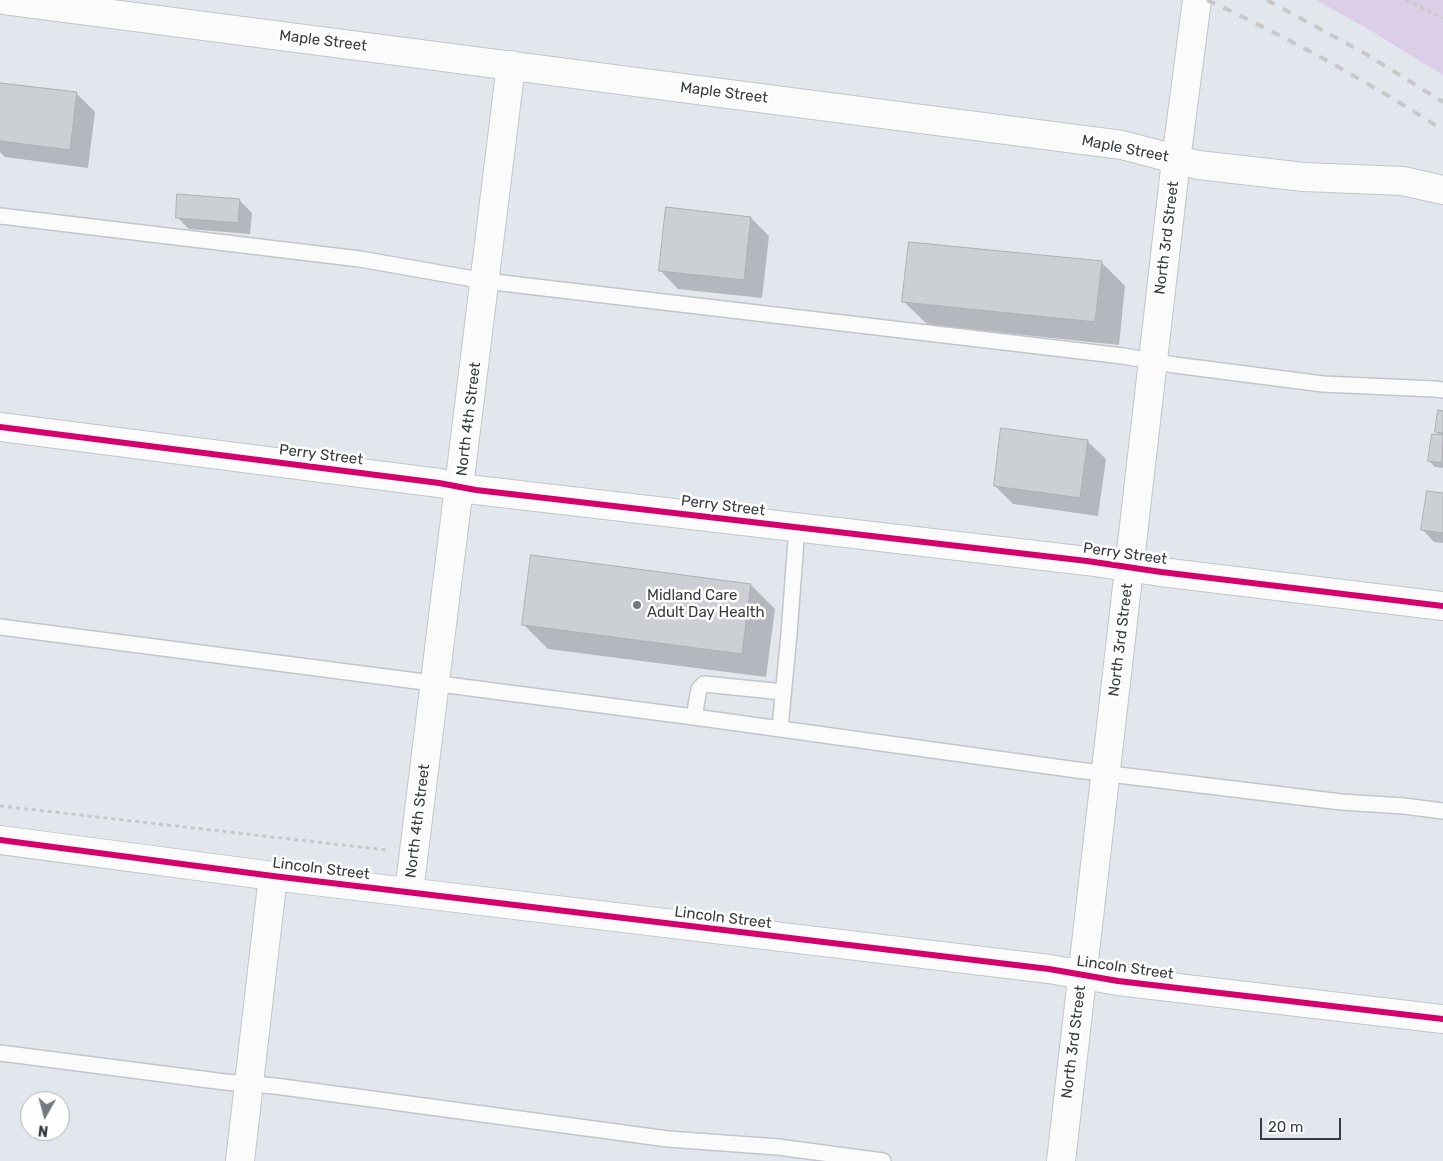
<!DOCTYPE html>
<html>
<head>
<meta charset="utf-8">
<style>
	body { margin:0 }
	#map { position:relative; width:1443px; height:1161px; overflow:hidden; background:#e2e7ee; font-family:Rubik,sans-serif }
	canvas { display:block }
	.north { position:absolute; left:20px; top:1091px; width:50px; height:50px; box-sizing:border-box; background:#fff; border:1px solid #afb1b3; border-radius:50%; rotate:187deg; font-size:14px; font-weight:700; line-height:20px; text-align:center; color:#383c41 }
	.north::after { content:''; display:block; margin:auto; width:18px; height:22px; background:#74787e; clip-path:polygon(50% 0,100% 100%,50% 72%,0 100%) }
	.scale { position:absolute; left:1260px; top:1118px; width:81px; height:22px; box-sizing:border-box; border:2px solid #383c41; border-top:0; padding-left:6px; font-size:15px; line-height:18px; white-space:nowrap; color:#383c41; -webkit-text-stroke:4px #fff; paint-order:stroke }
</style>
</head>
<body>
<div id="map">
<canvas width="1443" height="1161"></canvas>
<div class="north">N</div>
<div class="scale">20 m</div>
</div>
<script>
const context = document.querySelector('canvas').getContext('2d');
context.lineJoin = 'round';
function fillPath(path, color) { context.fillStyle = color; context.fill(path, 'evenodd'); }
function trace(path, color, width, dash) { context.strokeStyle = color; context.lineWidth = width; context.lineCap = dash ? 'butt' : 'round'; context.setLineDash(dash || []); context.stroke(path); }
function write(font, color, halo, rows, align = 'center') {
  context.font = font + ' Rubik,sans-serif'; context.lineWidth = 5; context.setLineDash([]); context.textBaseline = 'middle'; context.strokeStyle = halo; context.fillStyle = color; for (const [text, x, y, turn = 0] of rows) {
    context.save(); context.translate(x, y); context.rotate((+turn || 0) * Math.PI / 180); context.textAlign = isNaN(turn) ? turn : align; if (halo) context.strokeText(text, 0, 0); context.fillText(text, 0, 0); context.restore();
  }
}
fillPath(new Path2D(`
	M1316,0H1443V75L1366,28Z`), '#ddcee8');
fillPath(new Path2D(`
	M0,84L76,93L95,112L88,168L5,157L0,152Z
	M240,201L252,213L250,234L189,229L177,217Z
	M751,218L769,236L762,298L678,289L660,270Z
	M1101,262L1125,286L1119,345L928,325L904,302Z
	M1443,412V468L1435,467L1429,461L1441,437L1436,431Z
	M1087,441L1106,459L1098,516L1013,504L995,486Z
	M1443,495V543L1434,542L1422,529Z
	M751,585L775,609L766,677L548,649L524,625Z`), '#0003');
const building = new Path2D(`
	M0,83L77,92L70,150L0,141Z
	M177,194L240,199L238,223L176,218Z
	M666,207L751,217L744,280L659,271Z
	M909,242L1102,261L1095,322L902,302Z
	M1438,410L1443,411V433L1435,432Z
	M1001,428L1088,440L1080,498L994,486Z
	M1432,434L1443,435L1442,463L1428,461Z
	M1427,491L1443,493V533L1421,530Z
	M531,555L751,584L742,654L522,625Z`);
fillPath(building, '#cccfd4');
trace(building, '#adafb5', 1);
const lane = new Path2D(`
	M0,216L360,259L485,281L1123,356L1175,365L1323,384L1434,389L1443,390
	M0,627L694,717L1077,770L1341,802L1404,806L1443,811
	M694,717L699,689L704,684L783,692
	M780,728L789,634L797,527
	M0,1053L225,1082L275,1086L668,1139L778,1147L883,1161`);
const street = new Path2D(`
	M4,0L1122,145L1198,165L1304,177L1403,181L1443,190
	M0,427L439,483L476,490L1087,561L1161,572L1443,606
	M0,840L273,876L1049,969L1118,981L1443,1019
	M409,892L511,65
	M240,1161L273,876
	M1061,1161L1176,160L1197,0`);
trace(lane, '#c2c5cb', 18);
trace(street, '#c2c5cb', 30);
trace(new Path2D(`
	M1406,0L1443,18
	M0,806L387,850`), '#c6c7c9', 3, [4, 4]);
trace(lane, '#fbfbfc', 15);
trace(street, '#fbfbfc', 28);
trace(new Path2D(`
	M1207,0C1289,38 1367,81 1443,130
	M1267,0L1366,54L1443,102`), '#c8c8ca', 4, [9, 9]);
trace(new Path2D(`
	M0,427L439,483L476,490L1087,561L1161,572L1443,606
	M0,840L273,876L1049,969L1118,981L1443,1019`), '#d6006c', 6);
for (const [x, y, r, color] of [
	[637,605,5,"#74787e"]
]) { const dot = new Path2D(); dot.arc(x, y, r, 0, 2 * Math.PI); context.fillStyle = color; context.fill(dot); trace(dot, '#fff', 2); }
write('15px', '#383c41', '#fff', [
	["Maple Street",323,41,7],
	["Maple Street",724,93,7],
	["Maple Street",1125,149,11],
	["North 3rd Street",1167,238,-83],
	["North 4th Street",469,419,-83],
	["Perry Street",321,455,7],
	["Perry Street",723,506,7],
	["Perry Street",1125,554,8],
	["North 3rd Street",1121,640,-83],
	["North 4th Street",418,821,-83],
	["Lincoln Street",321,869,7],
	["Lincoln Street",723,918,7],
	["Lincoln Street",1125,968,8],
	["North 3rd Street",1074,1042,-83]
]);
write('15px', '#383c41', '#fff', [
	["Midland Care",647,596],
	["Adult Day Health",647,613]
], 'left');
</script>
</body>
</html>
